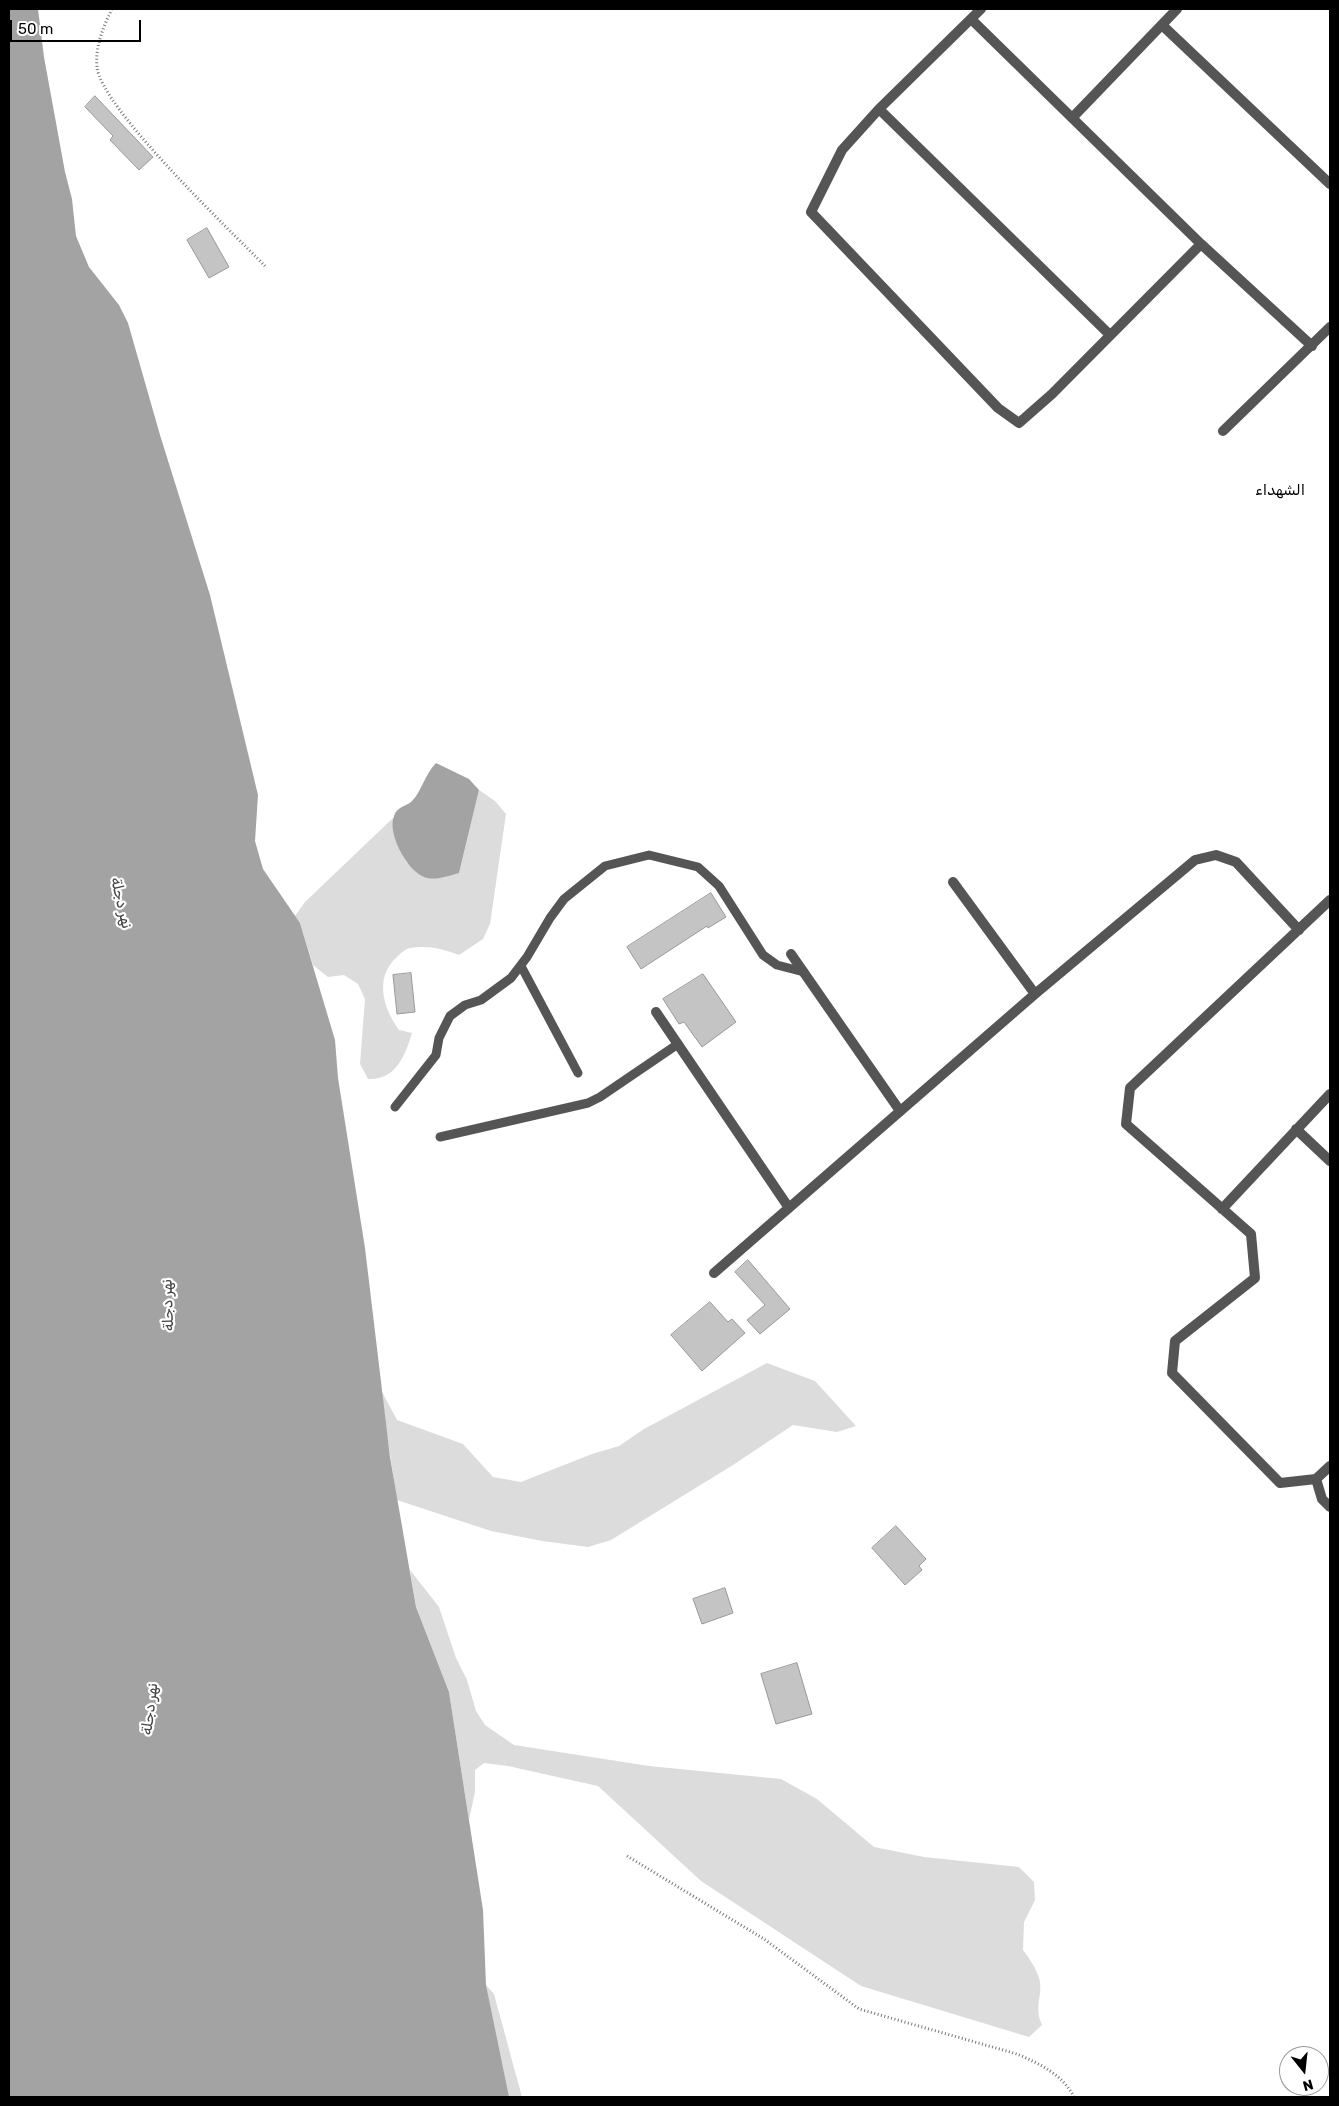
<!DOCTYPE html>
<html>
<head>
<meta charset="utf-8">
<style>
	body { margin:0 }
	#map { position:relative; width:1339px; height:2106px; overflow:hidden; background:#fff; font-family:Rubik,sans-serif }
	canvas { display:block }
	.frame { position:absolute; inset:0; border:10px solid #000; pointer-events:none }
	.north { position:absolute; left:1279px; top:2046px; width:50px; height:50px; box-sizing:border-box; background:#fff; border:1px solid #999; border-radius:50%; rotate:164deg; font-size:14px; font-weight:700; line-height:20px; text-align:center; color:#000 }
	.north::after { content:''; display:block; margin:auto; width:18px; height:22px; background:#000; clip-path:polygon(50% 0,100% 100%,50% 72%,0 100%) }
	.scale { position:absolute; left:10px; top:20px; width:131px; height:22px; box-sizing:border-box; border:2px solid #000; border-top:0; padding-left:6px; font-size:15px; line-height:18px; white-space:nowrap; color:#000; -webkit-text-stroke:4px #fff; paint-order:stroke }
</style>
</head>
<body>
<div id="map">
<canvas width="1339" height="2106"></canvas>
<div class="frame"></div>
<div class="north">N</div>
<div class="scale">50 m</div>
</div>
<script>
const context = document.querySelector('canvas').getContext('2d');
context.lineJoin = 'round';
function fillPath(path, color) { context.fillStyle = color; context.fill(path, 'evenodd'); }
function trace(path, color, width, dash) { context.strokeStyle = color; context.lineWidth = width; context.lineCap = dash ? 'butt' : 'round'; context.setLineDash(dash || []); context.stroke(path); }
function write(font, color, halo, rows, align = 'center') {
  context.font = font + ' Rubik,"Noto Naskh Arabic",sans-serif'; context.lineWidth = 4.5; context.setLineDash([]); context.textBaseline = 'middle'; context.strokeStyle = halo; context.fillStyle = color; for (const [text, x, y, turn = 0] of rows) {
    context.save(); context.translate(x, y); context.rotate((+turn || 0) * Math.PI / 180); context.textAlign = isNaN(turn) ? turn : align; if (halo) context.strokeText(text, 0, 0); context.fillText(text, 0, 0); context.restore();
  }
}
fillPath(new Path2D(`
	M479,790L495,801L506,814L490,924L483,939L459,955C443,949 428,945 410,948C405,949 401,953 397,957C374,977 383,1008 399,1030L412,1033C405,1056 396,1080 368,1079L360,1064L365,999L358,984L344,975L328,977L313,965L300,923L295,916L305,902L393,818L398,847L407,863L459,873Z
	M767,1363L815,1381L856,1426L837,1432L793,1425L733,1465L611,1540L588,1547L542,1541L491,1531L397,1500L380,1388L397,1420L463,1444L493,1477L521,1482L592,1454L619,1446L644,1429Z
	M410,1570L439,1607L456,1658L467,1680L476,1711L485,1725L514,1745L649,1766L781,1779L817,1799L874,1847L924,1857L1019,1867L1034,1882L1035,1900L1024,1922L1023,1950C1029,1958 1036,1968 1039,1978C1044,1995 1033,2005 1042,2025L1029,2037L861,1986L701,1881L598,1786L508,1766L484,1763L475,1770V1792L469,1820L449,1692L416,1607Z
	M486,1985L494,1994L522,2097H509L504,2084Z`), '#dcdcdc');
fillPath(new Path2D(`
	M9,9H38L44,57L65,172L72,199L76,236L89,267L119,305L128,323L160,435L210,595L258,795L255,841L263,869L300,923L335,1040L338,1078L365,1248L390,1457L416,1607L449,1692L483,1910L486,1985L509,2097H9Z
	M436,763L469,779L479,790L459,873C448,876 433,882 422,876C406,868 387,833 394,816C397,807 404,807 411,802C421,793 425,774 436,763Z`), '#a3a3a3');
const building = new Path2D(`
	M95,96L153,157L139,170L110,140L113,136L85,107Z
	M207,228L229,267L209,278L187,240Z
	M711,893L726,917L708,928L707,926L641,969L627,947Z
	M411,973L415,1012L397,1014L393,975Z
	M703,974L736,1022L702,1047L684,1022L679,1024L663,999Z
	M748,1260L790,1309L760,1334L747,1320L765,1305L735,1272Z
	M710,1302L728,1322L732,1319L745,1333L702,1371L671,1335Z
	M896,1526L926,1559L919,1566L922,1570L905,1585L872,1548Z
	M725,1588L733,1613L702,1624L693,1599Z
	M797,1663L812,1714L776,1724L761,1674Z`);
fillPath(building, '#c4c4c4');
trace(building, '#999', 1);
trace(new Path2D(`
	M112,9C103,27 95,47 97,67C101,108 231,231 265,266
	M627,1856L764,1939L859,2009L1017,2054C1040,2064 1062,2074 1074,2097`), '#777', 3, [1, 2.5]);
trace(new Path2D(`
	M521,966L578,1073
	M395,1107L436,1055L439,1038L450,1016L465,1005L481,1000L511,978L527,957L550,918L564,899L605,866L649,855L698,867L719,886L763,955L777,965L804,972
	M440,1137L588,1103L600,1097L678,1044`), '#555', 9);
trace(new Path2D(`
	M981,9L879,109L842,150L811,212L998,408L1019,423L1052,394L1201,244
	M971,19L1201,244L1312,346
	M1162,25L1330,184
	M879,109L1110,335
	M1073,117L1177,9
	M1223,431L1330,327
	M953,882L1035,994
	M791,954L900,1111
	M656,1012L789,1208
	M1296,1129L1330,1161
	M1222,1209L1330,1094
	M714,1273L1035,994L1195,860L1216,855L1236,862L1299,930
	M1330,1466L1316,1479L1322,1499L1330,1507
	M1316,1479L1280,1483L1172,1373L1175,1341L1255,1278L1251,1234L1126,1124L1130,1088L1330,900`), '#555', 10);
write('15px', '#000', '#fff', [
	["الشهداء",1280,491]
]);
write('italic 15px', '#444', '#fff', [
	["نهر دجلة",121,903,77],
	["نهر دجلة",168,1305,-92],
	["نهر دجلة",150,1709,-83]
]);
</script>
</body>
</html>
